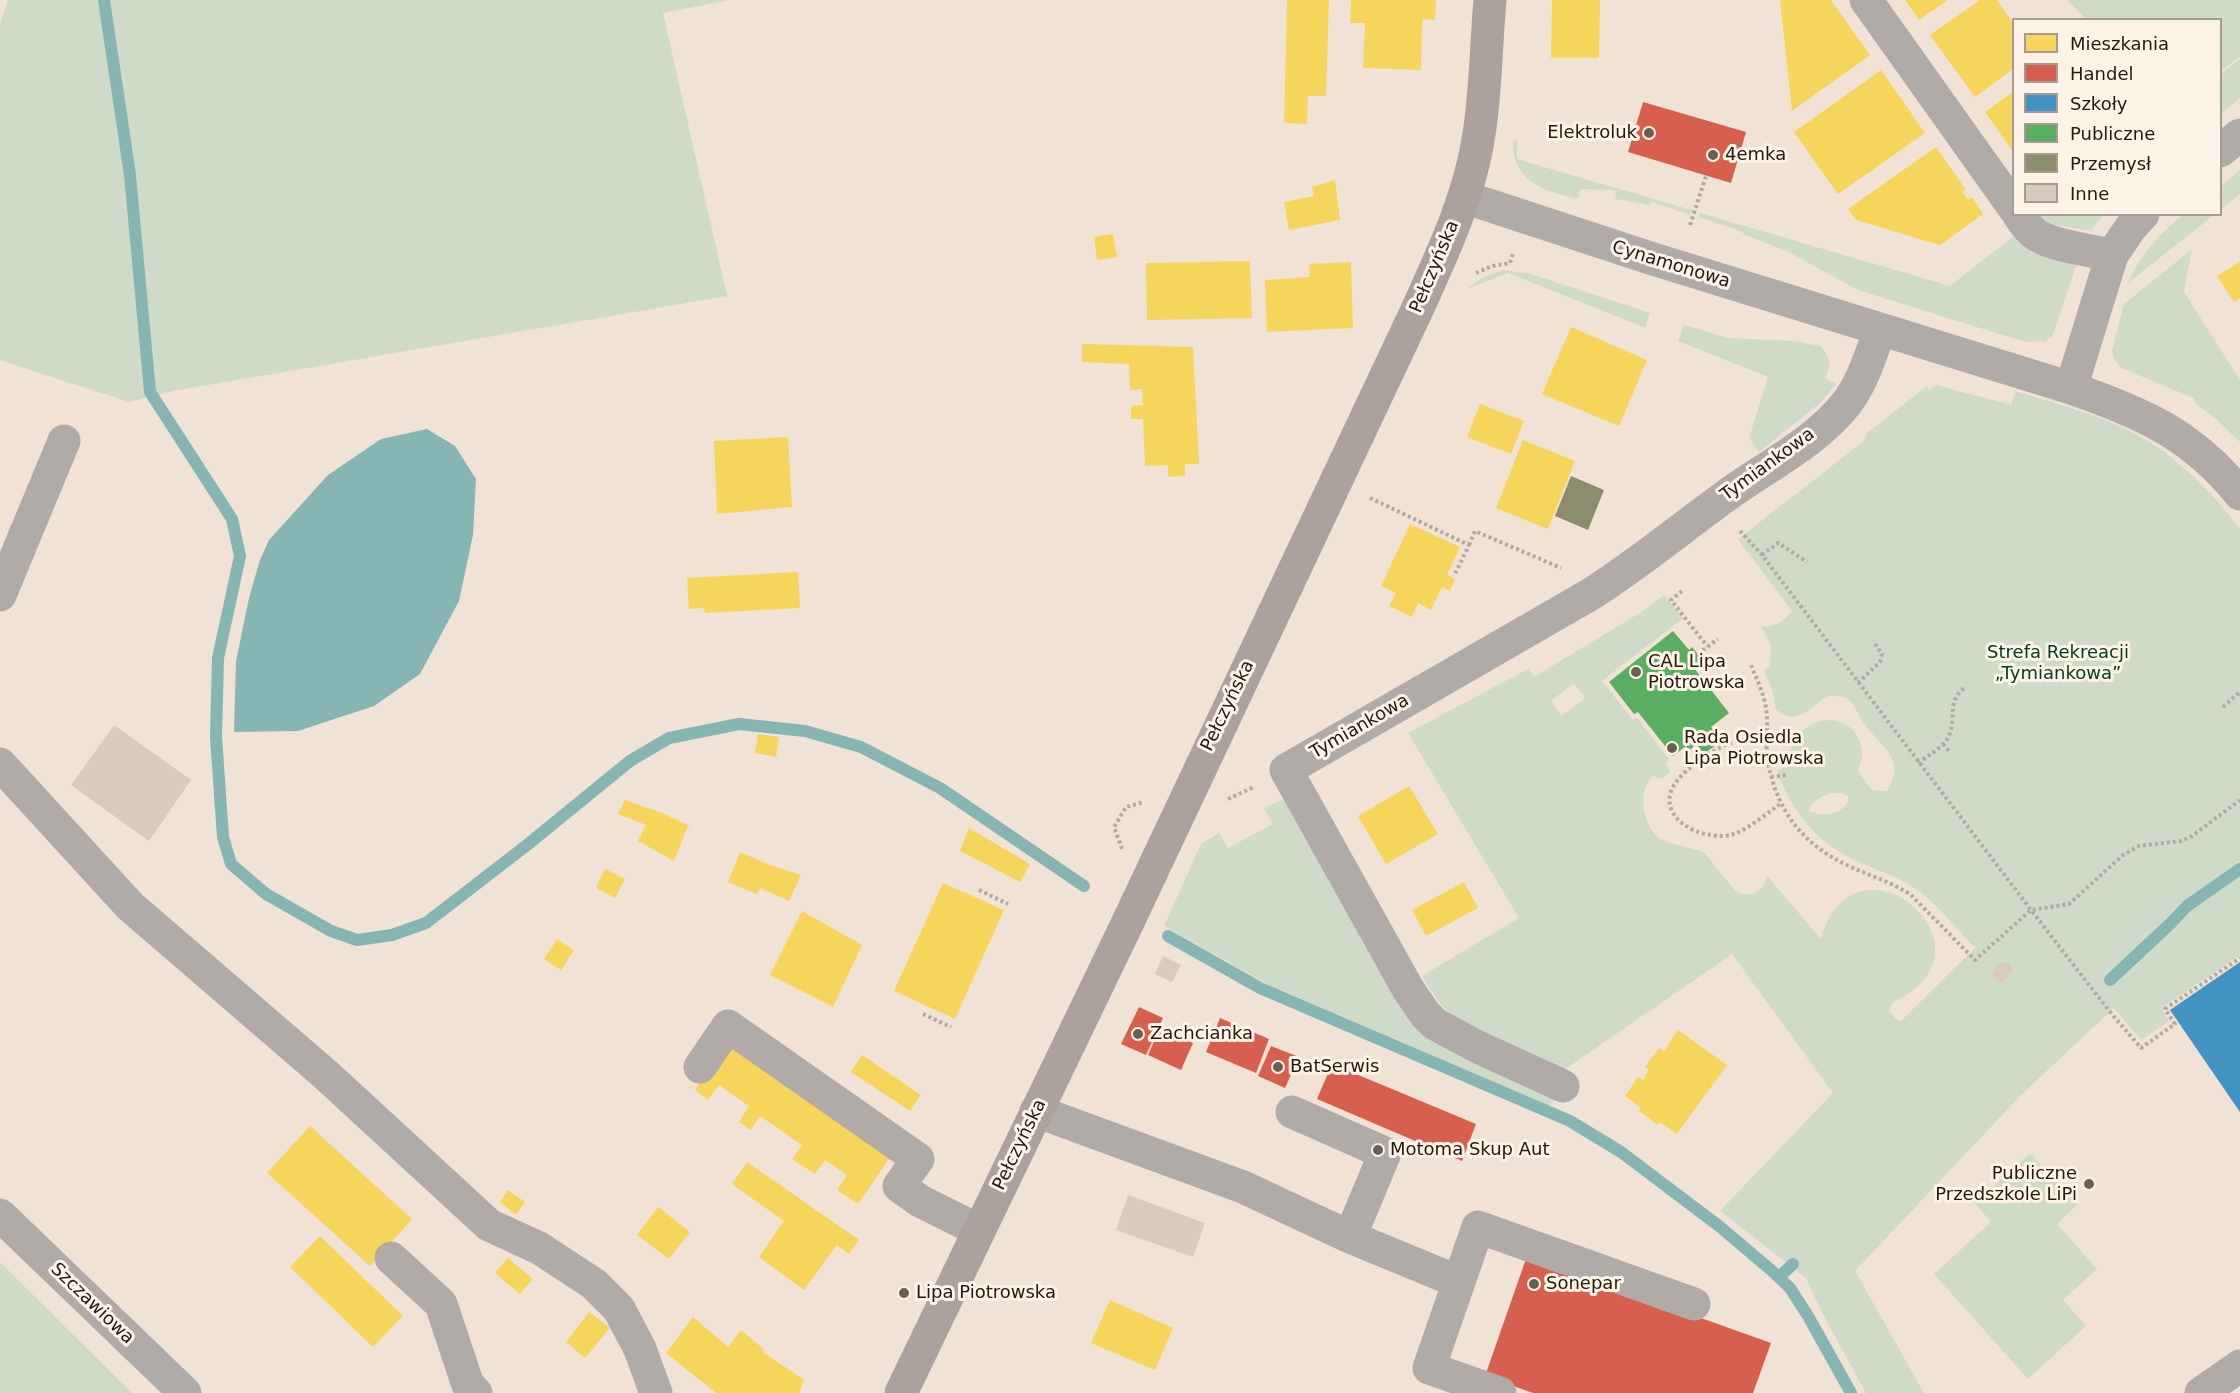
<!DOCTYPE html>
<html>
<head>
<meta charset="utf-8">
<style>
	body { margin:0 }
	#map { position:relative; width:2240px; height:1393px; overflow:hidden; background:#f0e2d5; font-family:"DejaVu Sans",sans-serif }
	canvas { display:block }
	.legend { position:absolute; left:2012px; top:18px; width:210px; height:198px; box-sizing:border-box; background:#fdf2e8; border:2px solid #a59b92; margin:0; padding:8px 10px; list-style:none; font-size:18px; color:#221910 }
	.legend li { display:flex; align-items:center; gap:12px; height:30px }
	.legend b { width:30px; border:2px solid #a59b92 }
</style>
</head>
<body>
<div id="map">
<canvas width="2240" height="1393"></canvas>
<ul class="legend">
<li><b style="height:16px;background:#f6d55c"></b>Mieszkania</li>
<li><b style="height:16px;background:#d6604d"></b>Handel</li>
<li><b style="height:16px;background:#4393c3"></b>Szkoły</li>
<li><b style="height:16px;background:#5aae61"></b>Publiczne</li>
<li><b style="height:16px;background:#8c8c6e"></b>Przemysł</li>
<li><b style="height:16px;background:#d9cabd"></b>Inne</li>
</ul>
</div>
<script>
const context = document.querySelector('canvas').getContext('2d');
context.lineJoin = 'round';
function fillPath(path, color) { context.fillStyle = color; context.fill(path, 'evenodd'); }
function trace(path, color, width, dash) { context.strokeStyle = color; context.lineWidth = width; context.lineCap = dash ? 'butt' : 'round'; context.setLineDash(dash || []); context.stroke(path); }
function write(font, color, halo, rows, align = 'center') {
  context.font = font + ' "DejaVu Sans",sans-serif'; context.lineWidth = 6; context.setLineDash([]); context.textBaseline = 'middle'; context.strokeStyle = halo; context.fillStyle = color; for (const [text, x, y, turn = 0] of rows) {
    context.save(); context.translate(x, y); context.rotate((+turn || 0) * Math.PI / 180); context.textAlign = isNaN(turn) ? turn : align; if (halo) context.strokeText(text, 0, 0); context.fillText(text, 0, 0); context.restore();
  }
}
fillPath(new Path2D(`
	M8,0H730L663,13L727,296L173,391L129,402L0,360V25Z
	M2067,0H2240V56L2221,71L2220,20L2086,19Z
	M2240,59V98L2221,114V74Z
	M1517,139V159L1691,210L1690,215L1652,202L1650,205L1616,199L1615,190L1580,189L1579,198C1547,194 1512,181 1513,142Z
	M2240,170V194L2221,209V186Z
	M1700,213L1950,286L2015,235L2032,253L2078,260L2052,337L2044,342L2041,341L2025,342L1858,290L1787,251L1743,234V232L1698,217Z
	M2042,214L2103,215L2091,231L2045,223L2039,217Z
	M2184,214L2214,215L2128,283C2141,254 2159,234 2184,214Z
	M2192,249L2184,292L2240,380V442L2215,418L2195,403L2194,398L2121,368L2114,359L2112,351L2124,304Z
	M1503,270L1531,274L1650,313L1645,328L1508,273L1467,289L1482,278Z
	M1684,325L1728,338L1794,341L1820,346C1830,355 1832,366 1825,378L1836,384L1820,403L1759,452L1749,438L1768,377L1678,341Z
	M1936,385L2011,405L2015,391C2054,403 2094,413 2130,431C2173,453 2211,490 2240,529V955L2161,1008L2169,1021L2141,1040L2114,1008L2020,1096L1855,1271L1924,1393H1866L1820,1309L1806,1278L1720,1211L1833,1093L1732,954L1564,1070L1452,1016L1439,1003L1422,976L1519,918L1408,733L1528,669L1534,677L1643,611L1664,595L1683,618L1602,681L1633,720L1637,718L1669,759L1666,765L1670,772L1662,779L1653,776C1635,793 1644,830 1663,841L1704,852L1735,891C1750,899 1763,892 1767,876L1821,939C1853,819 2009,949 1893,1002L1889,1011L1895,1018L1901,1021L1975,948C1955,927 1937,903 1913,887C1896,876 1877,870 1859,862C1819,844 1790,812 1777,770H1780C1790,764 1788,743 1802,731C1824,712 1857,718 1862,750C1863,757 1860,765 1858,772L1872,790L1887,791C1907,759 1882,748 1866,726C1852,708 1857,695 1828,696C1810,706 1799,727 1776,710L1772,689L1764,671L1770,666L1771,645L1761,626C1775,628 1783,622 1792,611L1738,539L1864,441L1867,433L1927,386L1929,390ZM1574,683L1585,698L1561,716L1551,701ZM1833,793H1841L1848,796L1849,800C1842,815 1823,817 1808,811C1813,800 1822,795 1833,793Z
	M1283,799L1394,989L1554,1100L1548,1109L1418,1049L1267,984L1164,926L1201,844L1219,833L1228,848L1273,824L1264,808Z
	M2030,1153L2077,1205L2057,1224L2097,1269L2063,1300L2086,1326L2028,1379L1934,1274L1991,1222L1975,1203Z
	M0,1262L132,1393H0Z`), '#cfdbc8');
fillPath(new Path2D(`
	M427,429L455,446L476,479L473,535L459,601L420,674L374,706L298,731L234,732L236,661L249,598L260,560L269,540L328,475L381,439Z`), '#87b5b4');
fillPath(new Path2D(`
	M1287,0H1329L1326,96H1308L1307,124L1284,123Z
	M1351,0H1436L1435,20L1422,19L1421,70L1363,68L1365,23H1350Z
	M1552,0H1600L1599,58H1551Z
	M1780,0H1831L1870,55L1792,111Z
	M1905,0H1948L1919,20Z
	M1980,0H1997L2013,23V69L1975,97L1930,35Z
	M1881,70L1925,133L1838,194L1794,132Z
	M2013,92V152L1985,112Z
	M1936,147L1966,190L1962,192L1968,200L1972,197L1983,214L1940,245L1856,220L1848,209Z
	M1335,180L1340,220L1289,230L1284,202L1314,196L1312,187Z
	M1113,234L1117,257L1097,260L1094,237Z
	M1250,261L1252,318L1147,320L1146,263Z
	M1351,262L1353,328L1267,332L1265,280L1310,277L1309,264Z
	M2240,262V298L2234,302L2217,276Z
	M1571,327L1647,360L1619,426L1542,394Z
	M1082,344L1193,347L1199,464H1185V476L1168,477V465L1145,466L1143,419H1131V406L1143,405L1142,389L1130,390L1129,364L1082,362Z
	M1480,404L1524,421L1511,454L1467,437Z
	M788,437L792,507L717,514L714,441Z
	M1523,440L1575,461L1548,529L1496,508Z
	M1410,524L1460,547L1447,575L1455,579L1450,591L1442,587L1431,610L1418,603L1412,617L1389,606L1396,593L1381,586Z
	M798,572L800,608L705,613L704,608L689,609L687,578Z
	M758,734L779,737L776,757L755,753Z
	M1409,786L1438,834L1386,864L1358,816Z
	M625,800L662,813L690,826L687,828L674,861L638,841L646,825L618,814Z
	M969,828L1030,864L1020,882L960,851Z
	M740,852L770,865L801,875L789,901L760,888L757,894L728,882Z
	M605,869L625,879L615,898L596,888Z
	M1464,882L1478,908L1426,936L1412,910Z
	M943,883L1004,910L955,1019L894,991Z
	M802,911L862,945L833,1007L770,975Z
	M557,939L574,950L561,970L544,959Z
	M1678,1030L1727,1065L1677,1134L1660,1122L1658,1125L1639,1111L1641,1108L1625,1096L1638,1077L1643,1080L1649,1070L1645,1067L1659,1048L1664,1051Z
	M727,1043L891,1156L858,1204L837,1190L847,1175L825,1160L815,1174L792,1159L802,1145L760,1116L751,1130L739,1122L749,1106L719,1085L708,1100L695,1090Z
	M862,1055L921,1095L910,1111L851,1072Z
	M310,1126L412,1219L370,1266L267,1173Z
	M747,1162L859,1240L849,1254L837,1245L804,1290L759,1257L784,1221L732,1184Z
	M508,1190L525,1202L516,1215L500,1202Z
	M658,1207L690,1232L669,1259L637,1235Z
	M320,1236L403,1316L373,1347L290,1267Z
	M508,1258L533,1279L520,1294L495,1273Z
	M1110,1300L1173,1328L1155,1370L1091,1343Z
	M589,1312L610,1328L585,1358L566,1342Z
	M693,1317L728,1347L741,1330L765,1350L763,1352L804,1380L799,1393H716L666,1353Z`), '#f6d55c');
fillPath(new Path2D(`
	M1643,102L1746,132L1731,183L1628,152Z
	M1139,1007L1163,1018L1146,1055L1121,1044Z
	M1220,1018L1269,1039L1256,1073L1206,1052Z
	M1160,1028L1193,1043L1181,1070L1148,1055Z
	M1271,1046L1299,1057L1285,1088L1258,1076Z
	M1332,1064L1476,1124L1462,1161L1317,1099Z
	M1527,1256L1771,1343L1753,1393H1533L1485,1376Z`), '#d6604d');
fillPath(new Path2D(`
	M2240,962V1112L2170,1010Z`), '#4393c3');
fillPath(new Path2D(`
	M1673,631L1689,650L1692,647L1703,661L1694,668L1729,713L1711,727L1714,731L1710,734L1717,744L1704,754L1696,744L1689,751L1686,746L1673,756L1638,712L1634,714L1609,682Z`), '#5aae61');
fillPath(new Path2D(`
	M1571,476L1604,490L1588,530L1555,516Z`), '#8c8c6e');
trace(new Path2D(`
	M104,0L130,175L150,392L232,519L240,556L218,658L216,737L223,837L231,864L266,894L331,931L357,940L392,935L426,923L527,845L630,761L669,738L739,724L805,731L861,747L940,788L1084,886
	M1168,936L1260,988L1570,1121L1621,1152L1719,1226L1771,1270L1790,1288L1808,1316L1851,1393
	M2110,980L2172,922L2187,906L2240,869
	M1779,1277L1793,1264`), '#87b5b4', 12);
fillPath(new Path2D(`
	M114,725L191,780L149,841L71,785Z
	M1163,956L1181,965L1172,982L1155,974Z
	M2002,962L2010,964L2012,970L2003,981L2000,982L1993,977V972Z
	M1128,1195L1205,1223L1193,1257L1116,1230Z`), '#d9cabd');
trace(new Path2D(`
	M1690,225L1706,176
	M1476,273L1492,266L1510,263L1513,253
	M1370,498L1469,545L1454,576
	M1740,531L1762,555L2031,910L2110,1012L2141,1048L2175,1024L2165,1009L2240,958
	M1469,545L1475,531L1561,568
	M1762,555L1778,543L1807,562
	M1682,591L1671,600L1707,646
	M1698,654L1718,639
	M1751,665C1758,682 1766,698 1767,717C1768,732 1765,748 1768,763C1778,812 1802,844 1849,866C1870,876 1892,882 1911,895L1975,960L2031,910L2069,904L2123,855L2139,846L2181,841L2192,836L2240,800
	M1858,683L1880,662L1882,654L1873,641
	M2223,707L2240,692
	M1767,744C1758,742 1749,739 1740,740C1719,744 1674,773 1670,795C1664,825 1711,842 1734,834C1750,828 1766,814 1780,804
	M1943,744L1950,752
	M1918,763C1929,755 1946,746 1950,733C1956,714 1947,703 1964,688
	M1771,777L1787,775
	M1228,799L1254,787
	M1122,849L1114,827L1126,807L1144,802
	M979,890L1008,904
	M923,1014L951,1027`), '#b0a9a4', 4, [3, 3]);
trace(new Path2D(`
	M1866,0L2014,208
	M2220,151L2240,135
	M1464,197L1650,258L2071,388C2142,413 2192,434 2240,494
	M2018,214C2024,222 2029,231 2038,236C2057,247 2090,250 2112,255
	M2071,388L2112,255L2131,227L2143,214
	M0,595L64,441
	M0,764L130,906L325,1074L489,1225L539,1248L594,1284L619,1309L640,1349L656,1393
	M700,1067L728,1026L918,1159L899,1186L920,1201L978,1230
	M1563,1086L1478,1047L1435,1024L1425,1014L1408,989L1286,770L1591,594C1637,565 1679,530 1723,498C1763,468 1814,444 1846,404C1863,382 1870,356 1880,330
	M1036,1111L1243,1187L1350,1237L1459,1282
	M1292,1112L1385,1153L1350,1237
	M0,1215L185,1393
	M391,1258L441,1304L468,1385L476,1393
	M1500,1393L1429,1368L1478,1227L1694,1304
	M2201,1393L2240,1366`), '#b1aba8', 33);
trace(new Path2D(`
	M901,1393L1128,922L1416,312C1442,255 1470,196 1479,134C1486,90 1486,44 1490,0`), '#aba29e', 33);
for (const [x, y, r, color] of [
	[1649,133,6,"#6a5f55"],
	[1713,155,6,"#6a5f55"],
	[1636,672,6,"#6a5f55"],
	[1672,748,6,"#6a5f55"],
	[1138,1034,6,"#6a5f55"],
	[1278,1067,6,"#6a5f55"],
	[1378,1150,6,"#6a5f55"],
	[2089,1184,6,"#6a5f55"],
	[1534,1284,6,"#6a5f55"],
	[904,1293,6,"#6a5f55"]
]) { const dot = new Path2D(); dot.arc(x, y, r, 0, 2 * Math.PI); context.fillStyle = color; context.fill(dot); trace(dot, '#fdf2e8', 2); }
write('18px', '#221910', '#fdf2e8', [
	["Elektroluk",1637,133,"right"],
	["4emka",1725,155],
	["CAL Lipa",1648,662],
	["Piotrowska",1648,683],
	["Rada Osiedla",1684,738],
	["Lipa Piotrowska",1684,759],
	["Zachcianka",1150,1034],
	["BatSerwis",1290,1067],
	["Motoma Skup Aut",1390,1150],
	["Publiczne",2077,1174,"right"],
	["Przedszkole LiPi",2077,1195,"right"],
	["Sonepar",1546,1284],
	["Lipa Piotrowska",916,1293]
], 'left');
write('18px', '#221910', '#fdf2e8', [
	["Cynamonowa",1671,265,17],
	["Pełczyńska",1435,267,-67],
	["Tymiankowa",1768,465,-36],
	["Pełczyńska",1228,706,-64],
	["Tymiankowa",1360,727,-30],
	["Pełczyńska",1020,1145,-64],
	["Szczawiowa",92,1304,44]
]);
write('18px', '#004122', '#fdf2e8', [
	["Strefa Rekreacji",2058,653],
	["„Tymiankowa”",2058,674]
]);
</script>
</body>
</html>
